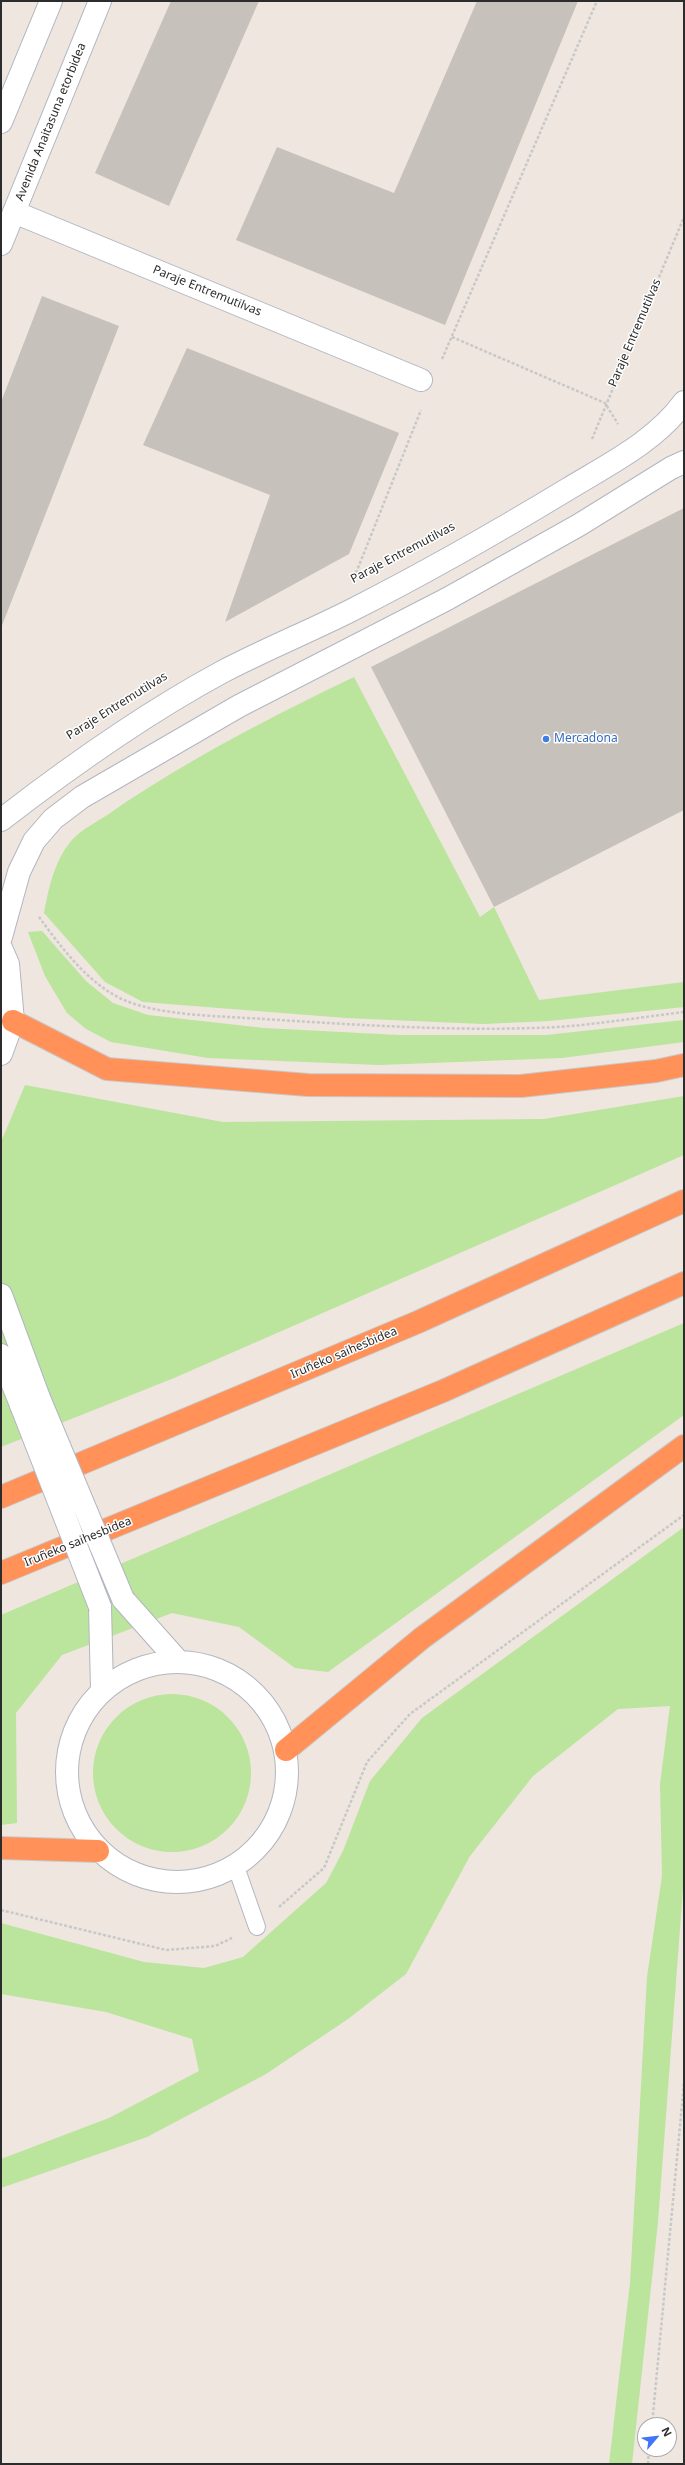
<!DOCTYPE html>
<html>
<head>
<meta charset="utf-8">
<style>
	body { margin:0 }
	#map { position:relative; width:685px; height:2465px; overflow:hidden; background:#eee6df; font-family:"Noto Sans",sans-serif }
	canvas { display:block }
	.frame { position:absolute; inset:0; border:2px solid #2c2c2c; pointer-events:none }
	.north { position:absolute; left:637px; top:2417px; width:40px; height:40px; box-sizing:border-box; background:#fff; border:1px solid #ababab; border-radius:50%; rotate:62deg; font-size:11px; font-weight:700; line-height:16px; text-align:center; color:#2c2c2c }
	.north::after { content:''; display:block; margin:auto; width:14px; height:18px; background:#3f74fb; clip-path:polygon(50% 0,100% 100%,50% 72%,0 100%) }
</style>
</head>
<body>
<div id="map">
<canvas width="685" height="2465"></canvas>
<div class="frame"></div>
<div class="north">N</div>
</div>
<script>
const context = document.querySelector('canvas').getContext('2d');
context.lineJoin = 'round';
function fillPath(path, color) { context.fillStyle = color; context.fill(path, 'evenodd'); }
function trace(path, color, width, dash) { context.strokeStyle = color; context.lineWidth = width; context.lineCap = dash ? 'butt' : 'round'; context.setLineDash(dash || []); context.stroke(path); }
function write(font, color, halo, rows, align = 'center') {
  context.font = font + ' "Noto Sans",sans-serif'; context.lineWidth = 3; context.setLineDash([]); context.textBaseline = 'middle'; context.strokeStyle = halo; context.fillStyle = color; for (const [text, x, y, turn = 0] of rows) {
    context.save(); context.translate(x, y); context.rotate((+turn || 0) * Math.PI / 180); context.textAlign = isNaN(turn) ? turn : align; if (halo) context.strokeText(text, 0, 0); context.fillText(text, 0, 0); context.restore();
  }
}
fillPath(new Path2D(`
	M354,677L480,917L494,907L539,1000L684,982V1007L549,1021L483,1024L346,1018L143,1002L105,982L44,913C49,887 54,862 71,841C81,829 101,820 113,811C189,759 271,717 354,677Z
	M42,931L86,981L113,1003L148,1015L264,1028L398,1035H546L684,1020V1042L562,1058L379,1065L208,1058L111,1042L86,1029L67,1013L45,976L28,932Z
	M25,1085L223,1122L544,1119L684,1096V1155L174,1378L1,1447V1142Z
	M684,1323V1415L328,1672L295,1668L239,1627L172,1613L62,1655L16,1713L17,1823L1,1825V1615Z
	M684,1527V1875L658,2222L632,2464H609L630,2283L647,1977L662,1876L660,1784L670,1706L618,1709L533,1776L470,1856L406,1974L348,2019L266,2074L147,2137L1,2188V2159L109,2118L199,2071L192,2039L106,2012L1,1994V1923L144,1962L204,1968L243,1957L326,1883L343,1851L370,1781L422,1718Z
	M93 1773a79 79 0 1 1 158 0a79 79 0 1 1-158 0Z`), '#bbe49c');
fillPath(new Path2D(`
	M171,1H259L169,206L95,173Z
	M477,1H578L445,325L236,240L277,147L394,193Z
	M42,296L119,326L1,628V402Z
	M187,348L399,433L349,554L225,622L270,495L143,445Z
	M684,508V810L494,907L371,667Z`), '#c6c1ba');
const lane = new Path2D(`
	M236,1867L257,1927`);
const street = new Path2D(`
	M14,212L421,380`);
const secondary = new Path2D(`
	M1,122L51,1
	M1,244L100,1
	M1,820C71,766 144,714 222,672C264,650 308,632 350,611C425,573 497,532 568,489C609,464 656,441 684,402
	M1,937L19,872L34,841L53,819L82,797L239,706L447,599L579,525L671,468L684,462
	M1,948L8,964L13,1021L1,1054
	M1,1295L39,1398
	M1,1355L21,1405
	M123,1599L178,1661
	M100,1607L102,1689
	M67 1772a110 110 0 1 1 220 0a110 110 0 1 1-220 0Z`);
const highway = new Path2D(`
	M13,1021L107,1069L308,1085L521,1086L656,1071L684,1065
	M1,1497L418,1322L684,1201
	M1,1573L443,1391L684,1283
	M286,1750L422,1638L684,1446
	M1,1848L98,1851`);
trace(lane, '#b2b6c0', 18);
trace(street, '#b2b6c0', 24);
trace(secondary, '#b2b6c0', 24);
trace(highway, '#c8c8c8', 24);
trace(new Path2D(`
	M452,337L605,403L618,424
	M442,359L597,1
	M592,439L684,217
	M356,573L421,410
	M39,917C61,947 88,984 124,1000C161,1016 222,1016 263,1019C361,1025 459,1032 558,1027C600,1024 642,1017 684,1012
	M279,1907L324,1868L367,1762L410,1714L684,1515
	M1,1910L166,1950L215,1946L232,1938
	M652,2425L684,2083
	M648,2464L649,2449`), '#c8c8c8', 2.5, [3, 2]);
trace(lane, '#fff', 16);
trace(street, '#fff', 22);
trace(secondary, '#fff', 22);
trace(highway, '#ff9159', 22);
const secondaryBridge = new Path2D(`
	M39,1398L123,1599
	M21,1405L100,1607`);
trace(secondaryBridge, '#b2b6c0', 24, []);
trace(secondaryBridge, '#fff', 22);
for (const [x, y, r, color] of [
	[546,739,4,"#3f7fe0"]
]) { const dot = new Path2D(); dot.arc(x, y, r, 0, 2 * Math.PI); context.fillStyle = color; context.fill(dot); trace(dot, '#fff', 1.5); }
write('12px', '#2c2c2c', '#fff', [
	["Avenida Anaitasuna etorbidea",51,122,-68],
	["Paraje Entremutilvas",207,291,22],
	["Paraje Entremutilvas",635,333,-67],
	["Paraje Entremutilvas",403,553,-28],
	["Paraje Entremutilvas",117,706,-32],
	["Iruñeko saihesbidea",344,1353,-23],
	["Iruñeko saihesbidea",78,1542,-22]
]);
write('12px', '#366cbe', '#fff', [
	["Mercadona",554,739]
], 'left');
</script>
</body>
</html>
